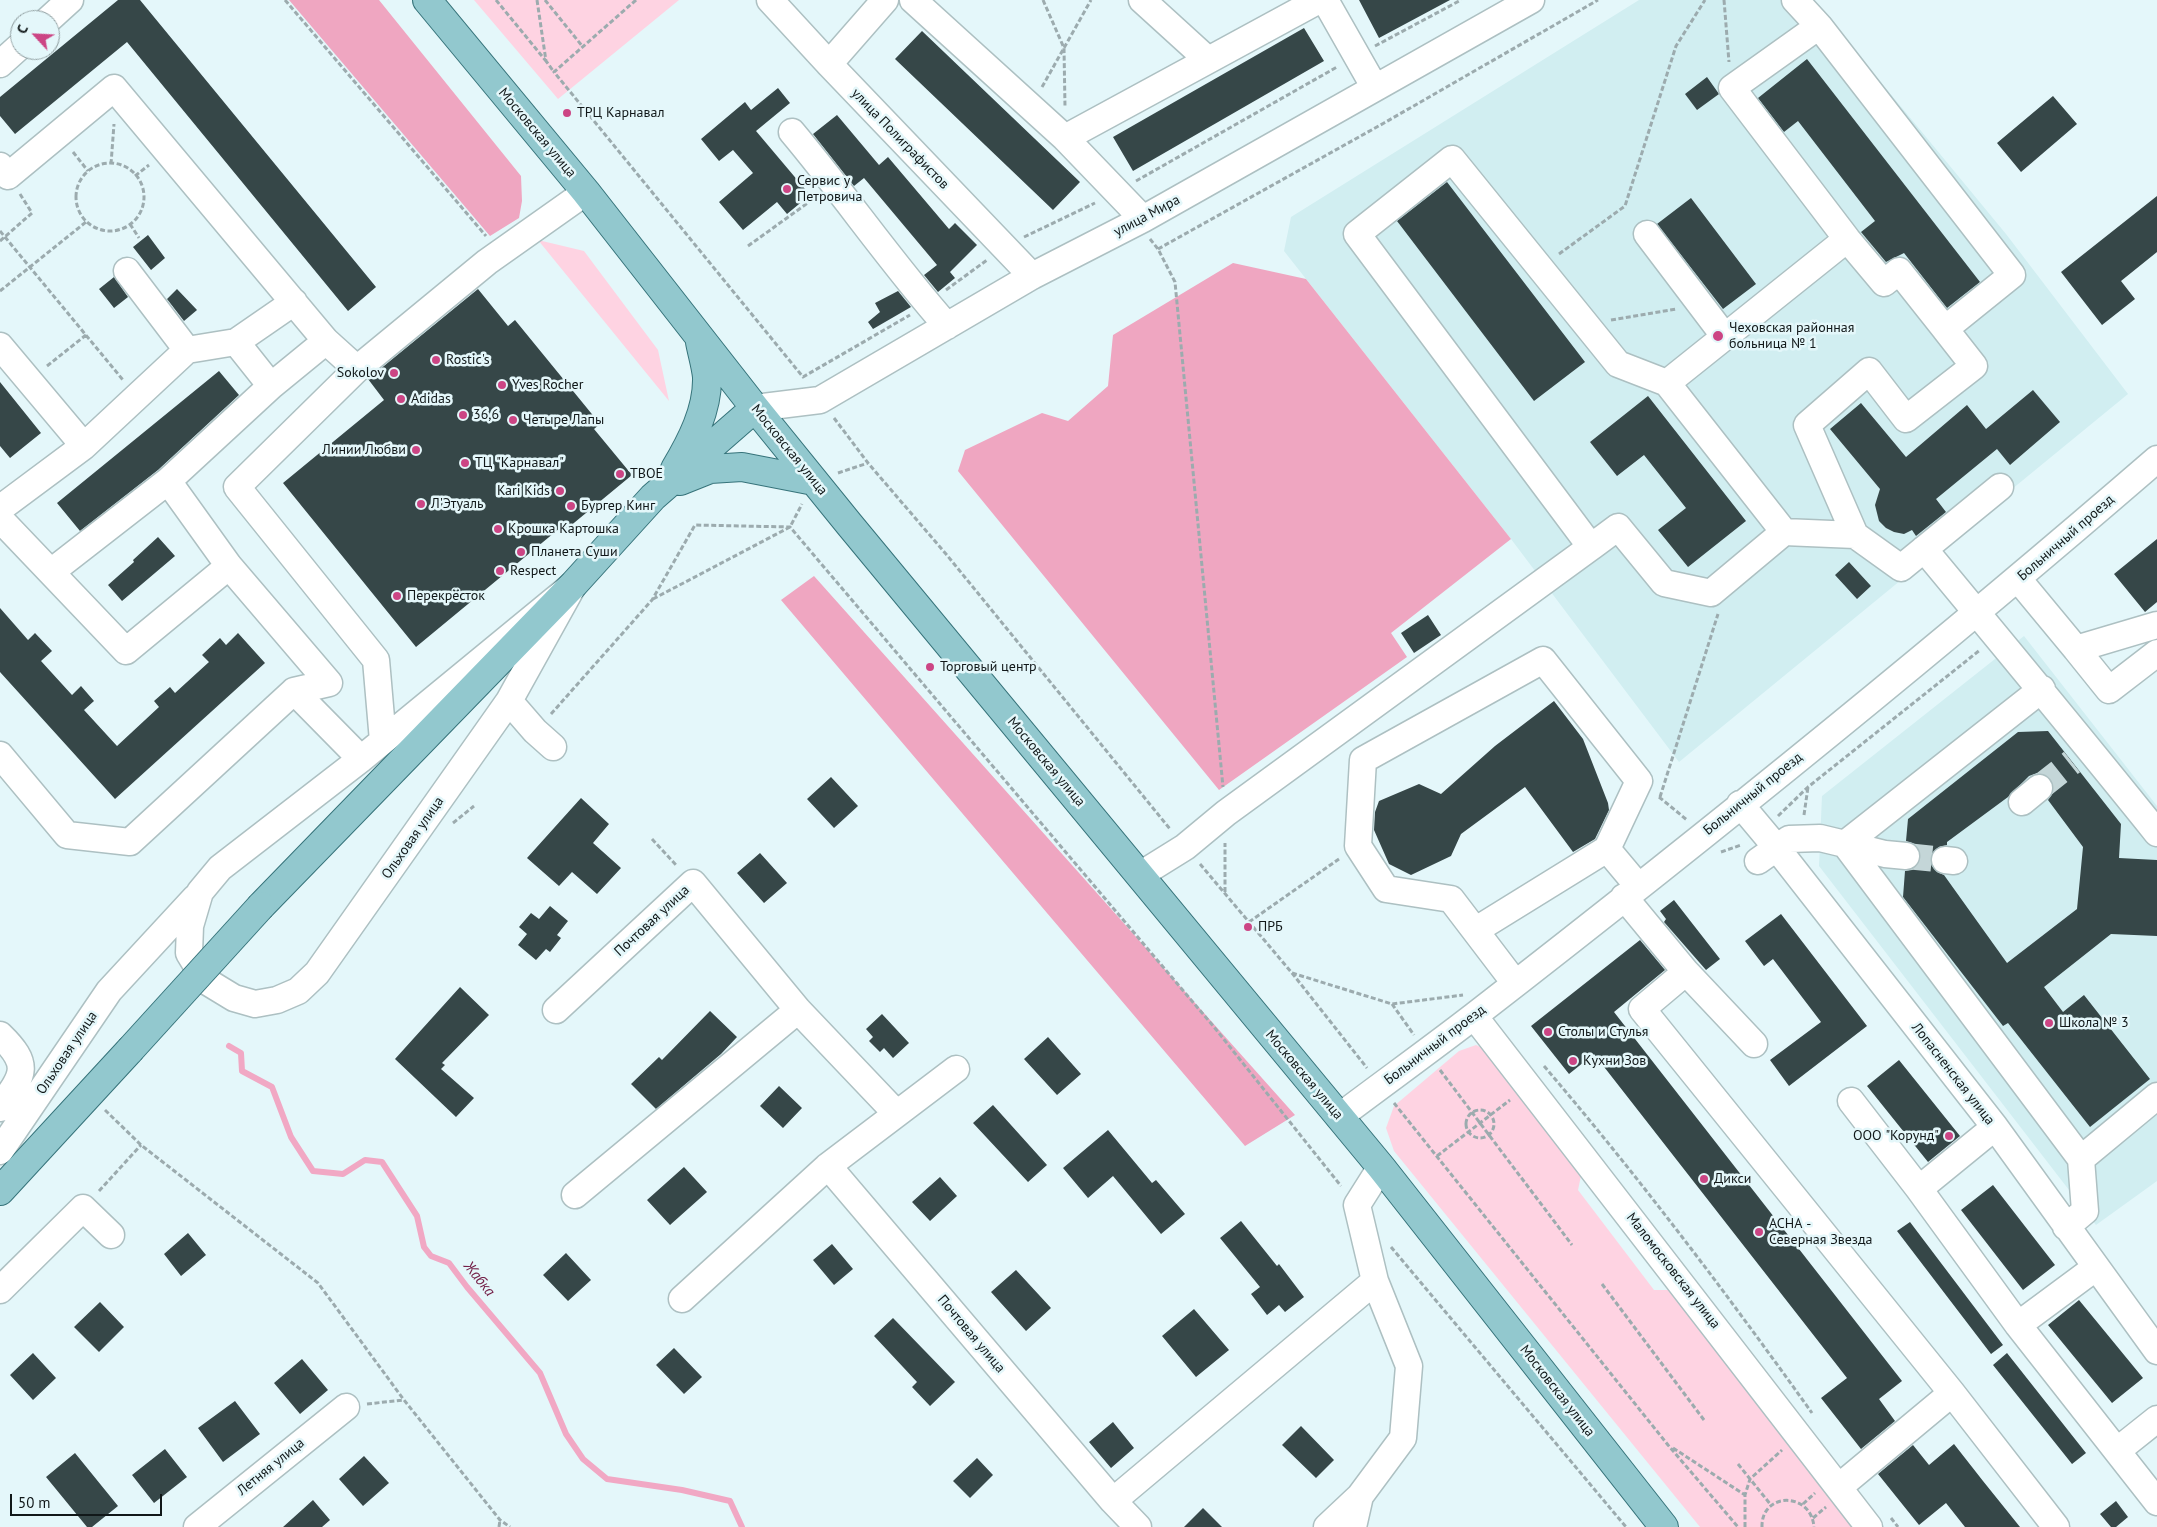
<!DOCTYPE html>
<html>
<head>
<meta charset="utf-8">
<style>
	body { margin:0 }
	#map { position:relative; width:2157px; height:1527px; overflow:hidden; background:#e4f7fa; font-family:"PT Sans",sans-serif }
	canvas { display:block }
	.north { position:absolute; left:10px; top:10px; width:50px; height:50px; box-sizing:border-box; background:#e4f7fa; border:1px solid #909ea0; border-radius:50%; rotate:295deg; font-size:14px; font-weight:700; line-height:20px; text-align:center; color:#111819 }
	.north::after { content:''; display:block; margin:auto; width:18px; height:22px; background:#cc4584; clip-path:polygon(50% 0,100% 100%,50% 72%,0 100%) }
	.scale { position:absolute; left:10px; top:1494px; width:152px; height:22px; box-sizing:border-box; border:2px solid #111819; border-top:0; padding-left:6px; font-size:15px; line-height:18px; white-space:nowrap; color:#111819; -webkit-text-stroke:4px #e4f7fa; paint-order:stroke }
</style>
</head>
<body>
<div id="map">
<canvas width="2157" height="1527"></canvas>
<div class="north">С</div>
<div class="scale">50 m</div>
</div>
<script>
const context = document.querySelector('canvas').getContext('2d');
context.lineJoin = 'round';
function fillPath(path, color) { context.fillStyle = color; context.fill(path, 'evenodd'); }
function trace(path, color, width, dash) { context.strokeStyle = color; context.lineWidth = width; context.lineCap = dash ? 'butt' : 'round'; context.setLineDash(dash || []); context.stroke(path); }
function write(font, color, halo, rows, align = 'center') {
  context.font = font + ' "PT Sans",sans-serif'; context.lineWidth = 5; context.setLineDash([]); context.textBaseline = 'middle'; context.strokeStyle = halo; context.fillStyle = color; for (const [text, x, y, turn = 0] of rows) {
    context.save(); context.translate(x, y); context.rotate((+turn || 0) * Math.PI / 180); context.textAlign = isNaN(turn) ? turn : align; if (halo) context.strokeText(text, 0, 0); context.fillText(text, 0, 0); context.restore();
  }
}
fillPath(new Path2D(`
	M1639,0H1813L2006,234L2128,394L1679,762L1511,539L1284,251L1291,217Z
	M2024,636L2157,806V1181L2096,1225L1819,866L1822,796Z`), '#d1eef1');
fillPath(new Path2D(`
	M474,0H679L558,99Z
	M538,240L584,251L658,350L669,401Z
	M1476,1045L1489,1051L1582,1171L1578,1190L1654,1290H1674L1853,1527H1700L1394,1151L1386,1128L1394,1106L1459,1051Z`), '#fed3e2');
fillPath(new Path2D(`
	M289,0H379L521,176L522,201L519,218L490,236Z
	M1233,263L1306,279L1511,539L1391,633L1407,657L1219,790L958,471L965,450L1042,413L1068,421L1108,386L1113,335Z
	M814,576L1295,1115L1245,1146L781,600Z`), '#efa6c1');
trace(new Path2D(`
	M229,1046L241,1053L242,1071L272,1087L291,1137L313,1171L343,1174L365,1160L382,1162L417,1216L424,1247L431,1256L449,1263L467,1287L540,1373L566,1434L583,1459L607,1479L682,1490L730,1501L742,1527`), '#f1a8c4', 6);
fillPath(new Path2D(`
	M118,0H140L376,287L348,311L127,42L15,134L0,116V97Z
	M1359,0H1450L1379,38Z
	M1304,28L1324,61L1133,171L1113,137Z
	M922,31L1080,182L1053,210L895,59Z
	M1807,59L1980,282L1947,308L1904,253L1886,262L1861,232L1875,221L1798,121L1784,132L1758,98Z
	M1707,77L1719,94L1697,110L1685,94Z
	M778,88L790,103L756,131L810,195L787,214L777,202L743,230L719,202L753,173L733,150L719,161L701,139L745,102L751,110Z
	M2053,96L2077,124L2021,172L1997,143Z
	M837,115L879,165L888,157L949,229L955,223L977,245L950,272L955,278L938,292L924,275L937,265L864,178L854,186L813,134Z
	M1447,182L1585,362L1534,401L1397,221Z
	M2157,196V252L2121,281L2135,299L2102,325L2061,272Z
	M1691,198L1756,284L1723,309L1657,224Z
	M148,235L165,258L151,270L133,247Z
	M114,277L128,297L114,308L99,289Z
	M177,289L197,310L184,321L167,299Z
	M478,289L508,326L515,320L600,424L594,429L632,475L563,532L560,528L416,647L283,483L384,400L368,379Z
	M898,291L911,307L873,329L868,322L880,312L875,303Z
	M219,371L239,395L158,470L80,531L57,503Z
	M0,382L41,433L10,458L0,446Z
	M2033,390L2060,422L2010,465L1997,449L1936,499L1946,512L1916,536L1912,530L1904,534L1894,532L1886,528L1879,521L1875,505L1880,489L1830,429L1861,403L1906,457L1967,405L1986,429Z
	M1648,396L1746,521L1688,567L1658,530L1686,508L1644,455L1617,476L1590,442Z
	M158,537L175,556L122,601L108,585L134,562L133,560Z
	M2157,539V602L2145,612L2114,574Z
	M1849,562L1871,586L1857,599L1835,575Z
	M0,608L28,640L35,633L52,651L41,661L72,695L81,686L94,701L84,710L117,746L159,707L154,701L170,687L175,693L209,662L202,655L220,638L226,645L238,633L265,663L115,799L0,672Z
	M1428,615L1441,635L1414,653L1401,633Z
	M1554,701L1583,739L1608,803L1609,810L1595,839L1573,852L1525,787L1461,834L1451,856L1411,875L1389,864L1374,830L1375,812L1379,801L1419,784L1441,794L1495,746Z
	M2048,731L2121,824L2119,858L2157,860V936L2111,934L2044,987L2063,1012L2084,995L2150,1079L2090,1127L2008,1023L2003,1026L1903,897L1905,871L1912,870L1918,865L1921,857L1919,849L1915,844L1906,841L1908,819L2018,732ZM2037,773L2045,774L2051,779L2054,786L2053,793L2048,800L2083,847L2077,909L2007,963L1944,875L1937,872L1932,866L1930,858L1933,852L1939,847L1947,845V842L2008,797L2029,776Z
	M831,777L858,806L834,828L807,799Z
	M581,798L609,824L593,843L621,868L597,894L572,872L559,886L527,858Z
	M760,853L787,883L764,903L737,873Z
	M1674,900L1720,959L1706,970L1664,922L1666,919L1660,911Z
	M550,906L568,921L557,935L561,938L550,952L546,949L536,960L518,945L527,934L519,927L531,913L539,919Z
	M1781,914L1867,1026L1789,1086L1770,1060L1821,1022L1773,959L1764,966L1745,941Z
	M1640,940L1665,970L1614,1012L1902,1381L1879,1399L1895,1421L1861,1449L1821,1398L1847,1378L1594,1054L1569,1074L1531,1026Z
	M460,987L489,1015L442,1063L445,1065L441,1069L474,1098L456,1117L395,1059Z
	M710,1011L737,1037L721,1054L656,1109L631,1084L659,1057L662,1060Z
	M882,1014L909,1043L893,1058L884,1048L880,1052L869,1041L873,1037L866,1029Z
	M1048,1037L1081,1074L1057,1095L1024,1059Z
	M1899,1060L1960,1136L1928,1162L1867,1086Z
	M779,1086L802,1108L783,1128L760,1106Z
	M993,1105L1047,1165L1028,1182L973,1123Z
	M1108,1130L1152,1183L1156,1180L1185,1214L1161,1234L1113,1176L1088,1198L1063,1168Z
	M684,1167L707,1192L670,1225L647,1200Z
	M940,1177L957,1196L930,1221L912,1202Z
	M1993,1185L2055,1265L2023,1290L1961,1210Z
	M1241,1221L1277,1266L1279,1264L1304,1297L1285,1312L1279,1305L1267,1315L1251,1294L1260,1287L1220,1238Z
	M1910,1222L2003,1345L1991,1354L1897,1231Z
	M188,1233L206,1255L181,1276L164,1254Z
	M832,1244L853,1269L834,1285L813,1260Z
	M566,1253L591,1280L568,1301L543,1275Z
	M1016,1270L1051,1308L1026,1331L991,1292Z
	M2079,1300L2143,1378L2112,1403L2048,1325Z
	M100,1302L124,1327L99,1352L74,1327Z
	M1194,1309L1229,1350L1196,1377L1162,1336Z
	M893,1318L955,1382L930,1406L912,1387L917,1382L874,1336Z
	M674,1348L702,1377L684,1394L656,1365Z
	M33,1353L56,1378L33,1400L10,1375Z
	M2007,1353L2086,1453L2072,1464L1993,1365Z
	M302,1359L328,1390L300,1414L274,1383Z
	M235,1401L260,1434L223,1462L198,1428Z
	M1113,1422L1134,1448L1111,1468L1089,1442Z
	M1301,1426L1334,1460L1316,1478L1282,1445Z
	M1954,1444L1983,1481L2020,1527H1965L1946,1503L1919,1525L1878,1474L1913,1445L1929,1465Z
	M165,1449L187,1477L154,1503L132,1475Z
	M75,1453L118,1506L92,1527H87L46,1477Z
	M364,1456L389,1483L363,1506L339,1479Z
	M977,1458L993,1475L970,1498L953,1481Z
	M313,1500L330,1520L322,1527H283Z
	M2116,1501L2128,1517L2116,1527H2111L2100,1514Z
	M1203,1508L1222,1527H1184Z`), '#364748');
trace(new Path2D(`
	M2039,788L2072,762
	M1906,856L1945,860`), '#c4d6d8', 26, [26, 13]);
const minor = new Path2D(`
	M770,0L829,64L1032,276
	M913,0L1065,138L1143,219
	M1142,0L1208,60
	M1325,0L1375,88
	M1795,0L1819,26L2012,275L1945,329L1899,271L1884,283L1847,239
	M48,20L70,0
	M0,64L20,46
	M829,64L885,0
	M792,132C845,195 892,264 947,326
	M1065,138L1319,0
	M0,166L8,176L114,88L326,341L357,369L487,262L586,192
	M1647,234L1725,337
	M127,271L187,350
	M236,342L294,302
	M0,346L84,446L6,504
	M357,369L237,487L376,660L383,741
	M1667,383L1847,239L1732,88L1819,26
	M755,408L820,400L1032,276L1143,219L1531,0
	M84,446L187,350L236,342L271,386
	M0,519L126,651L229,566
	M1855,535L1807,425L1869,371L1906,419L1974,366L1945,329
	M1591,547L1618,527L1664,583L1711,593L1784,532L1855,535L1901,568L2000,487
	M1924,549C2002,643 2080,737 2157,833
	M51,572L168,481
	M2018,579L2076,649L2157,625
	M574,584L509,701L317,973L298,991L277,1000L255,1004L234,998L206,981L189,953L190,926L200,892L220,868L361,759Z
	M2076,649L2109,690L2157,653
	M294,691L329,683L229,566L168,481L271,386L326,341
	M509,701L535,731L553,747
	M0,755L67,835L130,842L294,691L361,759
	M2022,802L2039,788
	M1740,804L1776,847L1995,1127L2157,1351
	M1845,844L2081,1159L2157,1096
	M1845,844L1885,854L1906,856
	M1607,849L1638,886
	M1945,860L1954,861
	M1758,861L1789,839L1820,838L1845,844L2042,689
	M1140,875L1185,847L1226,813L1591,547L1357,234L1452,159L1618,364L1667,383L1784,532
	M1624,897L1686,972L1642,1009L1952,1393L2056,1527
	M1476,930L1607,849L1639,781L1543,660L1363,760L1358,846L1386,889L1451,899L1515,983
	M1686,972L1754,1044
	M556,1010L693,883L798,1010L896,1113
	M1474,1016L1869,1527
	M0,1035C32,1066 23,1075 0,1108
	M1851,1101L1919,1189
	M1339,1117C1384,1083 1430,1050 1474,1016C1706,836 1935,651 2157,459
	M1995,1127L1919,1189L2018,1325L2157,1502
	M0,1151L109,991L195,898
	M828,1166L1113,1501L1138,1527
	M575,1195L798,1010
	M2066,1227L2085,1211L2081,1159
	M0,1290L83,1208L111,1235
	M682,1299L828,1166L956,1069
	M2018,1325L2095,1268
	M2118,1450L2157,1419
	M1839,1487L1952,1393
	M1113,1501L1375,1281
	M197,1527L346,1407
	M1327,1527L1360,1496
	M1353,1527L1360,1496L1403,1438L1409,1366L1375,1281L1357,1205L1381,1167`);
const major = new Path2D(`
	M427,0L586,192L755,408L849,524L1381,1167L1664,1527
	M675,469C691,442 708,410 707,377C706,366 702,353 700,342
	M680,481L710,469L742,467L814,481
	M261,906L574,584L653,497L755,408
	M0,1191L130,1050`);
trace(minor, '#adc0c2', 29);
trace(major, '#36737a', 30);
trace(new Path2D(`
	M285,0L486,236
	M496,0L546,61
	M537,0L546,61L554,72
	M545,0L583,47
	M636,0L554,72L803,377L910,315
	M1043,0L1064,48L1065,107
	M1724,0L1729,62
	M1375,46L1461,0
	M1042,87L1091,0
	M73,152L88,171
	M76 197a34 34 0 1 1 68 0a34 34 0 1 1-68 0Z
	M111,164L114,124
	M135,176L149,165
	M1136,181L1337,67
	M130,224L139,238
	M0,231L123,380
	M1024,237L1095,203
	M1150,239L1158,249L1175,282L1223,787
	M0,241L32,213L20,194
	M748,246L816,197
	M1158,249L1384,123L1598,0
	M1559,254L1625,206L1676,46L1705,0
	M946,290L987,260
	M0,291L86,222
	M1611,320L1676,309
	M47,366L86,335
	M834,418L868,463L946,554L1170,829
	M640,468L647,473
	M838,473L868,463
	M653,599L790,527L802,504
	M551,714L652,600L695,525L790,527L1214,1027L1341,1186
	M1659,797L1687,820
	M1660,797L1718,614
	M1804,815L1808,787
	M1778,816L1808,787L1980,650
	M453,823L474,806
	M652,839L677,866
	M1721,852L1741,845
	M1200,864L1292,973L1367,1068
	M1225,892V843
	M1249,922L1339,859
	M1292,973L1392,1004L1463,995
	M1392,1004L1414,1035
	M1544,1066C1639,1177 1727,1294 1812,1413
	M1440,1070L1572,1245
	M1394,1103L1668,1445L1738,1527
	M105,1110L141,1145L318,1283L404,1400L500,1520L510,1527
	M1466 1124a14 14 0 1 1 28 0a14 14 0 1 1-28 0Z
	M1437,1156L1510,1100
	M99,1191L141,1145
	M1391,1247L1626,1527
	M1602,1284L1704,1420
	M367,1404L403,1400
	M1673,1448L1745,1495
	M1738,1464L1771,1505
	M1803,1504L1815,1493
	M1813,1518L1826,1507
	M1891,1518L1898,1527
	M499,1527L500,1520
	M1745,1527V1495L1750,1479L1782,1450
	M1762,1527C1761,1492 1811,1491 1814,1527`), '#9cabae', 3, [5, 2.5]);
trace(minor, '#fff', 26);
trace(major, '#92c8ce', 28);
const majorBridge = new Path2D(`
	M130,1050L261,906`);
trace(majorBridge, '#36737a', 30, []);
trace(majorBridge, '#92c8ce', 28);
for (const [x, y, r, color] of [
	[567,113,5,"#cc4584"],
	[787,189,5,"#cc4584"],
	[1718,336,6,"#cc4584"],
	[436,360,5,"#cc4584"],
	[394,373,5,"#cc4584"],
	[502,385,5,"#cc4584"],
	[401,399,5,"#cc4584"],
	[463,415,5,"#cc4584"],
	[513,420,5,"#cc4584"],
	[416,450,5,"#cc4584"],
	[465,463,5,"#cc4584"],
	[620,474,5,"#cc4584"],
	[560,491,5,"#cc4584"],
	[421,504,5,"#cc4584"],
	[571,506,5,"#cc4584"],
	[498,529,5,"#cc4584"],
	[521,552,5,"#cc4584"],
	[500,571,5,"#cc4584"],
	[397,596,5,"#cc4584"],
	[930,667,5,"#cc4584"],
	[1248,927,5,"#cc4584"],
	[2049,1023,5,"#cc4584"],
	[1548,1032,5,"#cc4584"],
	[1573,1061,5,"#cc4584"],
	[1949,1136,5,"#cc4584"],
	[1704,1179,5,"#cc4584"],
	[1759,1232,5,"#cc4584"]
]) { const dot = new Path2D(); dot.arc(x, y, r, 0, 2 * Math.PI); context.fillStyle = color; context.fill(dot); trace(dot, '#e4f7fa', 2); }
write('14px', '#111819', '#e4f7fa', [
	["ТРЦ Карнавал",577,113],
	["Сервис у",797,181],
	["Петровича",797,197],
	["Чеховская районная",1729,328],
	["больница № 1",1729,344],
	["Rostic's",446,360],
	["Sokolov",384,373,"right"],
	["Yves Rocher",512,385],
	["Adidas",411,399],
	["36,6",473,415],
	["Четыре Лапы",523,420],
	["Линии Любви",406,450,"right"],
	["ТЦ \"Карнавал\"",475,463],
	["ТВОЕ",630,474],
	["Kari Kids",550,491,"right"],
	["Л'Этуаль",431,504],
	["Бургер Кинг",581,506],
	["Крошка Картошка",508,529],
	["Планета Суши",531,552],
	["Respect",510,571],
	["Перекрёсток",407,596],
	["Торговый центр",940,667],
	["ПРБ",1258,927],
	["Школа № 3",2059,1023],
	["Столы и Стулья",1558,1032],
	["Кухни Зов",1583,1061],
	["ООО \"Корунд\"",1939,1136,"right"],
	["Дикси",1714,1179],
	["АСНА -",1769,1224],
	["Северная Звезда",1769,1240]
], 'left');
write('14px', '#111819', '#e4f7fa', [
	["Московская улица",537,133,50],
	["улица Полиграфистов",900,139,46],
	["улица Мира",1147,216,-28],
	["Московская улица",789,450,51],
	["Больничный проезд",2066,538,-41],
	["Московская улица",1046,762,50],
	["Больничный проезд",1753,794,-39],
	["Ольховая улица",413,838,-55],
	["Почтовая улица",652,921,-43],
	["Больничный проезд",1435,1045,-37],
	["Ольховая улица",67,1053,-56],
	["Лопасненская улица",1953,1074,52],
	["Московская улица",1304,1075,50],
	["Маломосковская улица",1673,1271,52],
	["Почтовая улица",971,1334,50],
	["Московская улица",1557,1391,52],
	["Летняя улица",271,1467,-39]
]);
write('italic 15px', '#742048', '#e4f7fa', [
	["Жабка",479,1279,51]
]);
</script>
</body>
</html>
